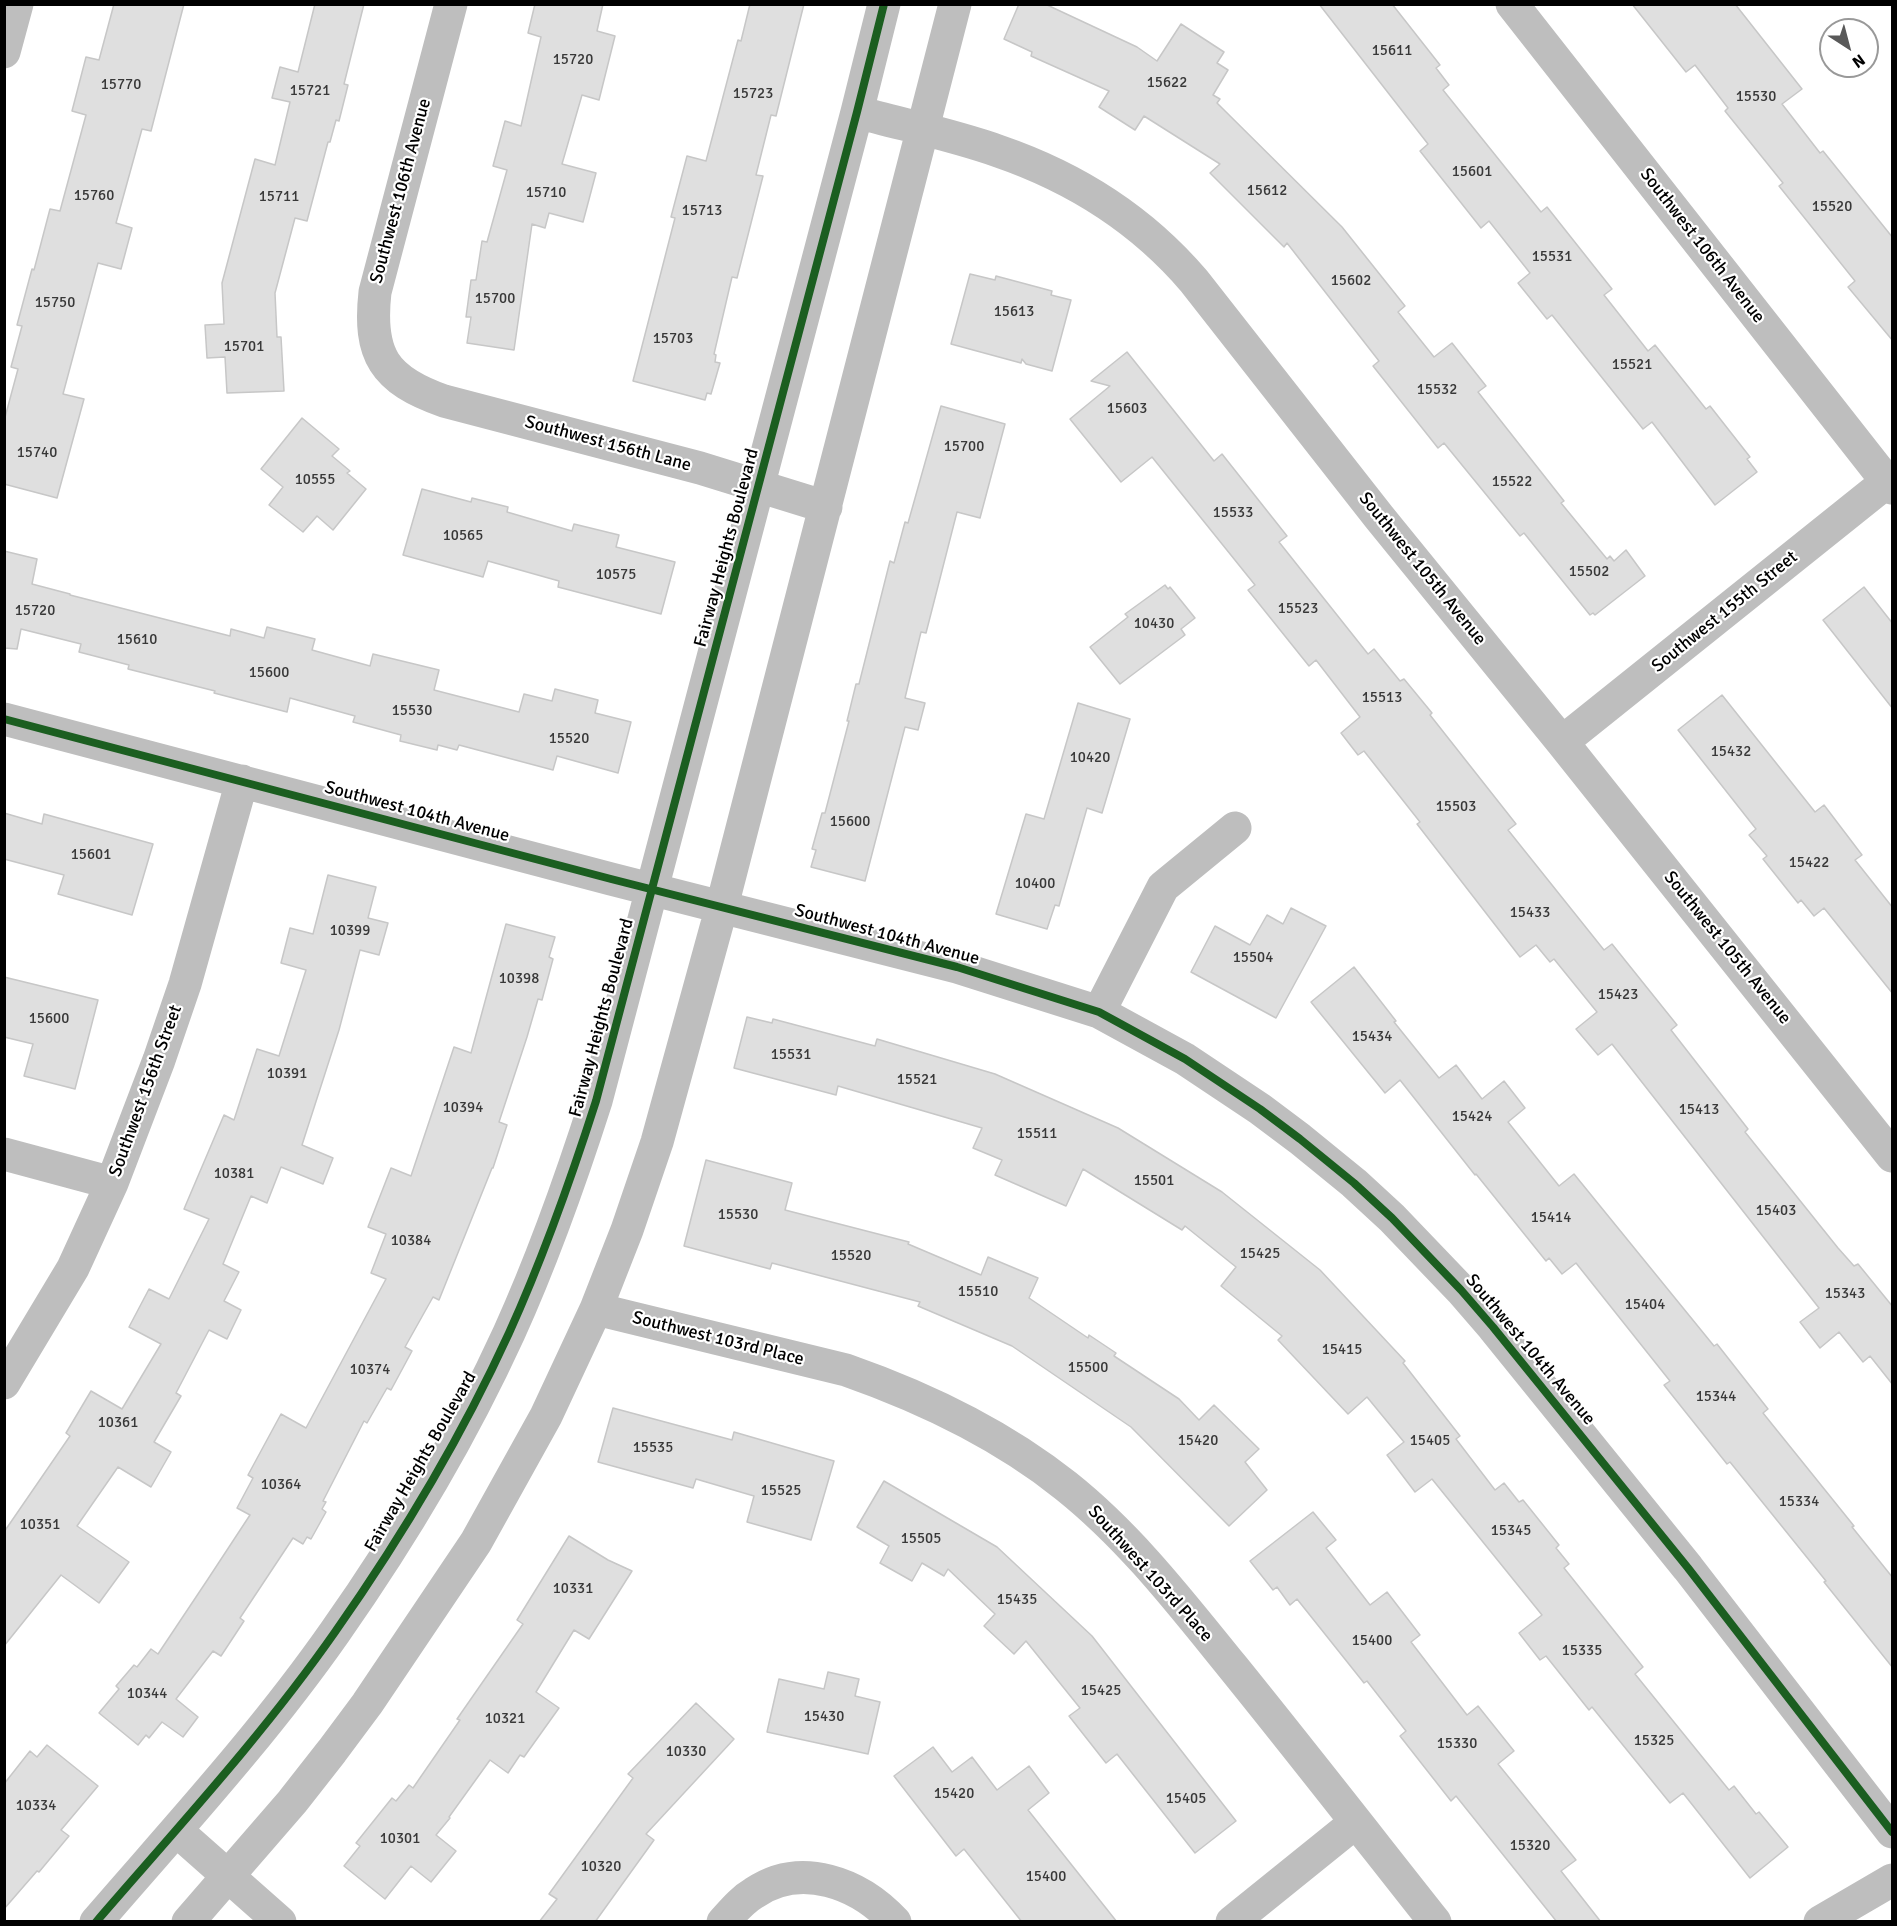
<!DOCTYPE html>
<html>
<head>
<meta charset="utf-8">
<style>
	body { margin:0 }
	#map { position:relative; width:1897px; height:1926px; overflow:hidden; background:#fff; font-family:Signika,sans-serif }
	canvas { display:block }
	.frame { position:absolute; inset:0; border:6px solid #000; pointer-events:none }
	.north { position:absolute; left:1819px; top:18px; width:60px; height:60px; box-sizing:border-box; background:#fff; border:2px solid #999; border-radius:50%; rotate:144deg; font-size:16px; font-weight:700; line-height:24px; text-align:center; color:#000 }
	.north::after { content:''; display:block; margin:auto; width:21px; height:27px; background:#595959; clip-path:polygon(50% 0,100% 100%,50% 72%,0 100%) }
</style>
</head>
<body>
<div id="map">
<canvas width="1897" height="1926"></canvas>
<div class="frame"></div>
<div class="north">N</div>
</div>
<script>
const context = document.querySelector('canvas').getContext('2d');
context.lineJoin = 'round';
function fillPath(path, color) { context.fillStyle = color; context.fill(path, 'evenodd'); }
function trace(path, color, width, dash) { context.strokeStyle = color; context.lineWidth = width; context.lineCap = dash ? 'butt' : 'round'; context.setLineDash(dash || []); context.stroke(path); }
function write(font, color, halo, rows, align = 'center') {
  context.font = font + ' Signika,sans-serif'; context.lineWidth = 4.5; context.setLineDash([]); context.textBaseline = 'middle'; context.strokeStyle = halo; context.fillStyle = color; for (const [text, x, y, turn = 0] of rows) {
    context.save(); context.translate(x, y); context.rotate((+turn || 0) * Math.PI / 180); context.textAlign = isNaN(turn) ? turn : align; if (halo) context.strokeText(text, 0, 0); context.fillText(text, 0, 0); context.restore();
  }
}
const building = new Path2D(`
	M114,4H184L151,131L142,129L116,223L132,228L121,269L98,263L63,394L84,399L57,498L4,484V421L18,369L11,367L22,326L17,325L32,269L34,270L50,209L60,211L86,115L72,111L86,57L99,60Z
	M315,4H364L344,84L348,85L339,121L336,120L330,142H328L307,221L295,218L275,293L277,337H281L284,391L227,393L225,357L207,358L205,325L224,324L222,283L255,159L275,165L290,102L272,98L280,67L298,72Z
	M535,4H603L597,31L615,36L599,100L582,95L562,164L596,173L583,222L549,213L545,228L532,224L514,350L467,343L471,317H466L471,280H476L482,241L487,242L507,170L493,166L505,121L521,126L541,37L528,33Z
	M750,4H804L776,116L771,115L756,175L763,176L737,278L732,277L714,354L716,355L715,362L720,363L711,394L707,393L705,400L633,381L675,218L671,217L687,156L706,161L738,40L741,41Z
	M1019,4H1045L1137,47L1157,61L1181,24L1224,52L1217,63L1228,70L1213,95L1220,99L1217,103L1342,227L1405,306L1398,312L1434,357L1452,343L1486,386L1478,392L1564,501L1561,503L1607,559L1610,556L1614,561L1626,550L1645,576L1595,615L1593,613L1590,615L1524,533L1520,536L1444,443L1438,448L1373,366L1379,361L1287,243L1284,247L1210,173L1220,164L1144,116L1135,130L1099,107L1109,91L1031,56L1032,52L1004,39Z
	M1319,4H1392L1440,65L1436,68L1449,85L1443,90L1541,212L1547,207L1612,289L1604,295L1648,351L1655,345L1706,409L1710,406L1750,457L1747,459L1757,472L1715,505L1652,422L1643,429L1552,315L1547,319L1518,283L1530,273L1489,221L1481,228L1420,151L1428,144Z
	M1632,4H1735L1802,89L1782,104L1820,153L1823,151L1893,238V341L1848,287L1855,281L1779,186L1783,183L1725,111L1728,108L1695,65L1686,72Z
	M970,274L995,280L996,276L1052,291L1051,295L1071,300L1052,371L1026,364L1022,359L1021,363L951,344Z
	M1127,352L1214,461L1222,454L1287,536L1279,542L1368,654L1374,649L1400,681L1404,679L1432,713L1430,715L1516,824L1508,830L1604,950L1612,944L1677,1025L1671,1030L1748,1129L1745,1132L1838,1248L1854,1266L1858,1264L1893,1307V1385L1870,1356L1863,1362L1839,1332L1820,1348L1800,1322L1819,1308L1612,1044L1598,1055L1576,1029L1597,1012L1554,959L1550,962L1536,945L1520,957L1417,824L1420,822L1364,751L1358,755L1341,733L1360,717L1316,660L1309,666L1248,590L1255,585L1152,457L1121,482L1070,419L1110,386L1091,381Z
	M941,406L1005,424L980,518L957,512L926,633L921,632L905,698L925,703L918,730L905,727L865,881L811,867L816,850L812,849L822,813H825L849,721H847L856,684H859L890,561L894,563L905,522L908,523Z
	M302,418L339,449L332,456L350,471L347,473L366,489L333,530L317,516L303,532L269,505L283,487L261,469Z
	M422,489L471,502L472,498L508,507L507,512L572,531L574,524L619,535L616,547L675,562L661,614L558,587L559,581L488,561L483,577L403,555Z
	M4,551L37,559L32,584L70,594V595L230,636L231,629L264,638L267,627L315,639L312,650L370,666L373,654L439,670L434,690L519,712L524,694L552,701L555,689L598,700L595,713L631,722L618,773L557,756L553,770L459,745L457,750L438,745L437,750L400,741L401,735L353,722L355,716L290,698L287,712L214,693L215,691L128,669L129,665L79,652L81,644L21,629L17,649L4,648Z
	M1165,585L1168,589L1170,587L1195,618L1181,629L1185,635L1120,684L1090,647L1128,617L1125,614Z
	M1864,587L1893,624V709L1823,620Z
	M1722,695L1815,812L1824,805L1862,855L1855,860L1893,908V994L1824,908L1814,916L1801,900L1798,903L1763,859L1767,856L1749,835L1756,829L1678,730Z
	M1078,703L1130,719L1102,813L1087,808L1059,906L1055,905L1047,929L996,914L1026,814L1044,819Z
	M4,813L42,824L44,814L153,844L132,915L58,894L64,875L4,859Z
	M328,875L376,887L368,918L388,923L379,955L360,950L339,1030L302,1145L333,1158L323,1184L281,1167L267,1203L251,1196L223,1264L239,1272L224,1301L241,1310L227,1339L209,1330L176,1393L181,1396L154,1442L171,1452L151,1487L118,1467L77,1526L129,1562L99,1603L61,1575L4,1646V1532L70,1436L66,1433L91,1391L122,1409L161,1344L129,1327L149,1289L169,1299L209,1219L184,1209L224,1115L234,1120L257,1049L279,1056L306,970L281,963L290,928L313,934Z
	M1291,908L1326,926L1276,1018L1191,972L1215,926L1250,945L1267,915L1283,924Z
	M506,924L555,937L549,957L553,959L542,1000L538,999L527,1037L499,1122L507,1125L493,1168H492L439,1300L433,1297L405,1347L412,1351L391,1390L387,1388L367,1423L364,1421L323,1501L326,1502L322,1509L326,1512L311,1539L307,1537L303,1544L293,1538L240,1618L244,1621L221,1656L213,1651L176,1699L198,1717L183,1737L162,1722L149,1738L146,1735L138,1745L99,1713L119,1689L116,1686L134,1665L137,1667L151,1649L158,1654L208,1579L250,1515L237,1508L253,1478L248,1475L281,1414L306,1428L386,1279L371,1273L386,1234L368,1227L391,1168L411,1176L454,1047L471,1053Z
	M1354,967L1396,1021L1394,1022L1439,1078L1456,1065L1482,1099L1504,1081L1525,1108L1508,1122L1559,1186L1574,1174L1714,1346L1717,1344L1768,1409L1763,1413L1854,1526L1852,1527L1893,1578V1668L1824,1582L1826,1581L1730,1462L1727,1464L1664,1385L1670,1381L1576,1263L1562,1274L1549,1258L1546,1261L1476,1174L1475,1175L1400,1080L1385,1093L1311,1002Z
	M4,977L98,1000L75,1089L24,1076L33,1044L4,1037Z
	M747,1017L772,1023L773,1019L875,1046L877,1039L995,1074L1118,1128L1222,1192L1320,1270L1405,1361L1403,1363L1460,1436L1456,1439L1495,1490L1504,1483L1519,1502L1523,1500L1559,1545L1556,1548L1569,1564L1564,1568L1643,1667L1635,1674L1729,1790L1734,1786L1756,1814L1759,1812L1788,1847L1750,1878L1683,1793L1670,1803L1592,1707L1589,1710L1546,1656L1540,1660L1519,1633L1542,1615L1432,1479L1415,1492L1387,1455L1404,1442L1367,1397L1348,1414L1278,1340L1282,1336L1221,1286L1236,1267L1185,1226L1182,1230L1083,1169L1066,1206L995,1175L1002,1160L973,1148L982,1128L838,1086L836,1095L734,1068Z
	M706,1160L792,1183L785,1210L909,1242L908,1244L981,1275L988,1257L1038,1278L1029,1298L1088,1338L1089,1335L1116,1353L1114,1356L1179,1399L1199,1420L1214,1405L1259,1449L1245,1462L1267,1490L1229,1526L1131,1427L1012,1346L918,1306L920,1302L772,1263L770,1269L684,1246Z
	M613,1408L732,1440L734,1432L834,1461L811,1540L747,1522L754,1496L696,1479L693,1488L598,1462Z
	M884,1481L997,1547L1092,1636L1236,1821L1195,1853L1117,1754L1106,1763L1069,1716L1080,1708L1026,1641L1014,1654L984,1626L995,1614L948,1569L944,1576L922,1563L912,1581L880,1563L889,1546L857,1527Z
	M1313,1512L1336,1540L1326,1548L1370,1605L1387,1592L1420,1635L1411,1642L1467,1715L1478,1706L1514,1751L1498,1764L1576,1860L1561,1871L1601,1922H1557L1456,1796L1451,1801L1400,1736L1406,1731L1367,1681L1364,1683L1297,1599L1290,1605L1277,1587L1273,1590L1250,1561Z
	M569,1536L608,1560L632,1571L589,1639L574,1630L536,1692L559,1708L524,1757L520,1755L508,1773L490,1760L449,1817L450,1818L436,1835L456,1851L431,1882L411,1866L385,1899L344,1866L360,1846L356,1843L392,1798L396,1801L409,1785L413,1788L460,1720L457,1719L523,1624L517,1620Z
	M828,1672L859,1679L855,1696L880,1702L868,1754L767,1732L779,1679L824,1689Z
	M696,1703L734,1739L646,1834L654,1840L595,1922H539L557,1899L549,1894L633,1778L628,1774Z
	M47,1745L98,1786L61,1830L69,1836L39,1872L37,1871L4,1909V1784L30,1751L37,1757Z
	M933,1747L952,1772L972,1757L997,1790L1029,1766L1049,1793L1028,1810L1117,1922H1022L964,1849L956,1856L894,1776Z`);
fillPath(building, '#dfdfdf');
trace(building, '#c7c7c7', 1.5);
trace(new Path2D(`
	M451,4L375,292C368,355 384,380 444,401L700,468L826,507
	M1512,4L1892,488
	M4,52L17,4
	M857,112C904,125 953,135 998,151C1074,177 1142,220 1194,281L1379,517L1562,742L1892,1156
	M4,719L611,879L957,967L1099,1012L1185,1059L1260,1109L1300,1139L1354,1183L1392,1218L1461,1290L1493,1327L1688,1568L1892,1832
	M1562,742L1888,481
	M1099,1012L1163,887L1235,828
	M4,1154L112,1183
	M596,1309L846,1370C923,1397 1001,1434 1066,1486C1130,1537 1180,1602 1232,1666C1300,1750 1367,1836 1435,1922
	M4,1383L73,1268L112,1183L159,1060L185,984L242,781
	M177,1831L280,1922
	M96,1922C178,1827 263,1735 335,1632C401,1538 461,1438 509,1333C543,1258 571,1179 596,1101L857,112L884,4
	M188,1922L292,1802L332,1751L367,1704L476,1542L546,1416L596,1309L627,1230L657,1142L722,906L955,4
	M723,1922C733,1911 742,1900 754,1893C801,1861 859,1883 895,1922
	M1232,1922L1356,1822
	M1820,1922L1892,1880`), '#bebebe', 33);
trace(new Path2D(`
	M4,719L611,879L957,967L1099,1012L1185,1059L1260,1109L1300,1139L1354,1183L1392,1218L1461,1290L1493,1327L1688,1568L1892,1832
	M96,1922C178,1827 263,1735 335,1632C401,1538 461,1438 509,1333C543,1258 571,1179 596,1101L857,112L884,4`), '#1b5e20', 8);
write('15px', '#383838', null, [
	["15611",1392,51],
	["15720",573,60],
	["15622",1167,83],
	["15770",121,85],
	["15721",310,91],
	["15723",753,94],
	["15530",1756,97],
	["15601",1472,172],
	["15612",1267,191],
	["15710",546,193],
	["15760",94,196],
	["15711",279,197],
	["15520",1832,207],
	["15713",702,211],
	["15531",1552,257],
	["15602",1351,281],
	["15700",495,299],
	["15750",55,303],
	["15613",1014,312],
	["15703",673,339],
	["15701",244,347],
	["15521",1632,365],
	["15532",1437,390],
	["15603",1127,409],
	["15700",964,447],
	["15740",37,453],
	["10555",315,480],
	["15522",1512,482],
	["15533",1233,513],
	["10565",463,536],
	["15502",1589,572],
	["10575",616,575],
	["15523",1298,609],
	["15720",35,611],
	["10430",1154,624],
	["15610",137,640],
	["15600",269,673],
	["15513",1382,698],
	["15530",412,711],
	["15520",569,739],
	["15432",1731,752],
	["10420",1090,758],
	["15503",1456,807],
	["15600",850,822],
	["15601",91,855],
	["15422",1809,863],
	["10400",1035,884],
	["15433",1530,913],
	["10399",350,931],
	["15504",1253,958],
	["10398",519,979],
	["15423",1618,995],
	["15600",49,1019],
	["15434",1372,1037],
	["15531",791,1055],
	["10391",287,1074],
	["15521",917,1080],
	["10394",463,1108],
	["15413",1699,1110],
	["15424",1472,1117],
	["15511",1037,1134],
	["10381",234,1174],
	["15501",1154,1181],
	["15403",1776,1211],
	["15530",738,1215],
	["15414",1551,1218],
	["10384",411,1241],
	["15425",1260,1254],
	["15520",851,1256],
	["15510",978,1292],
	["15343",1845,1294],
	["15404",1645,1305],
	["15415",1342,1350],
	["15500",1088,1368],
	["10374",370,1370],
	["15344",1716,1397],
	["10361",118,1423],
	["15420",1198,1441],
	["15405",1430,1441],
	["15535",653,1448],
	["10364",281,1485],
	["15525",781,1491],
	["15334",1799,1502],
	["10351",40,1525],
	["15345",1511,1531],
	["15505",921,1539],
	["10331",573,1589],
	["15435",1017,1600],
	["15400",1372,1641],
	["15335",1582,1651],
	["15425",1101,1691],
	["10344",147,1694],
	["15430",824,1717],
	["10321",505,1719],
	["15325",1654,1741],
	["15330",1457,1744],
	["10330",686,1752],
	["15420",954,1794],
	["15405",1186,1799],
	["10334",36,1806],
	["10301",400,1839],
	["15320",1530,1846],
	["10320",601,1867],
	["15400",1046,1877]
]);
write('18px', '#000', '#fff', [
	["Southwest 106th Avenue",401,191,-75],
	["Southwest 106th Avenue",1702,246,52],
	["Southwest 156th Lane",608,444,15],
	["Fairway Heights Boulevard",727,548,-75],
	["Southwest 105th Avenue",1422,569,51],
	["Southwest 155th Street",1725,612,-39],
	["Southwest 104th Avenue",417,812,15],
	["Southwest 104th Avenue",887,935,15],
	["Southwest 105th Avenue",1727,948,51],
	["Fairway Heights Boulevard",602,1018,-75],
	["Southwest 156th Street",146,1091,-70],
	["Southwest 103rd Place",718,1339,14],
	["Southwest 104th Avenue",1530,1350,50],
	["Fairway Heights Boulevard",421,1462,-60],
	["Southwest 103rd Place",1150,1574,48]
]);
</script>
</body>
</html>
